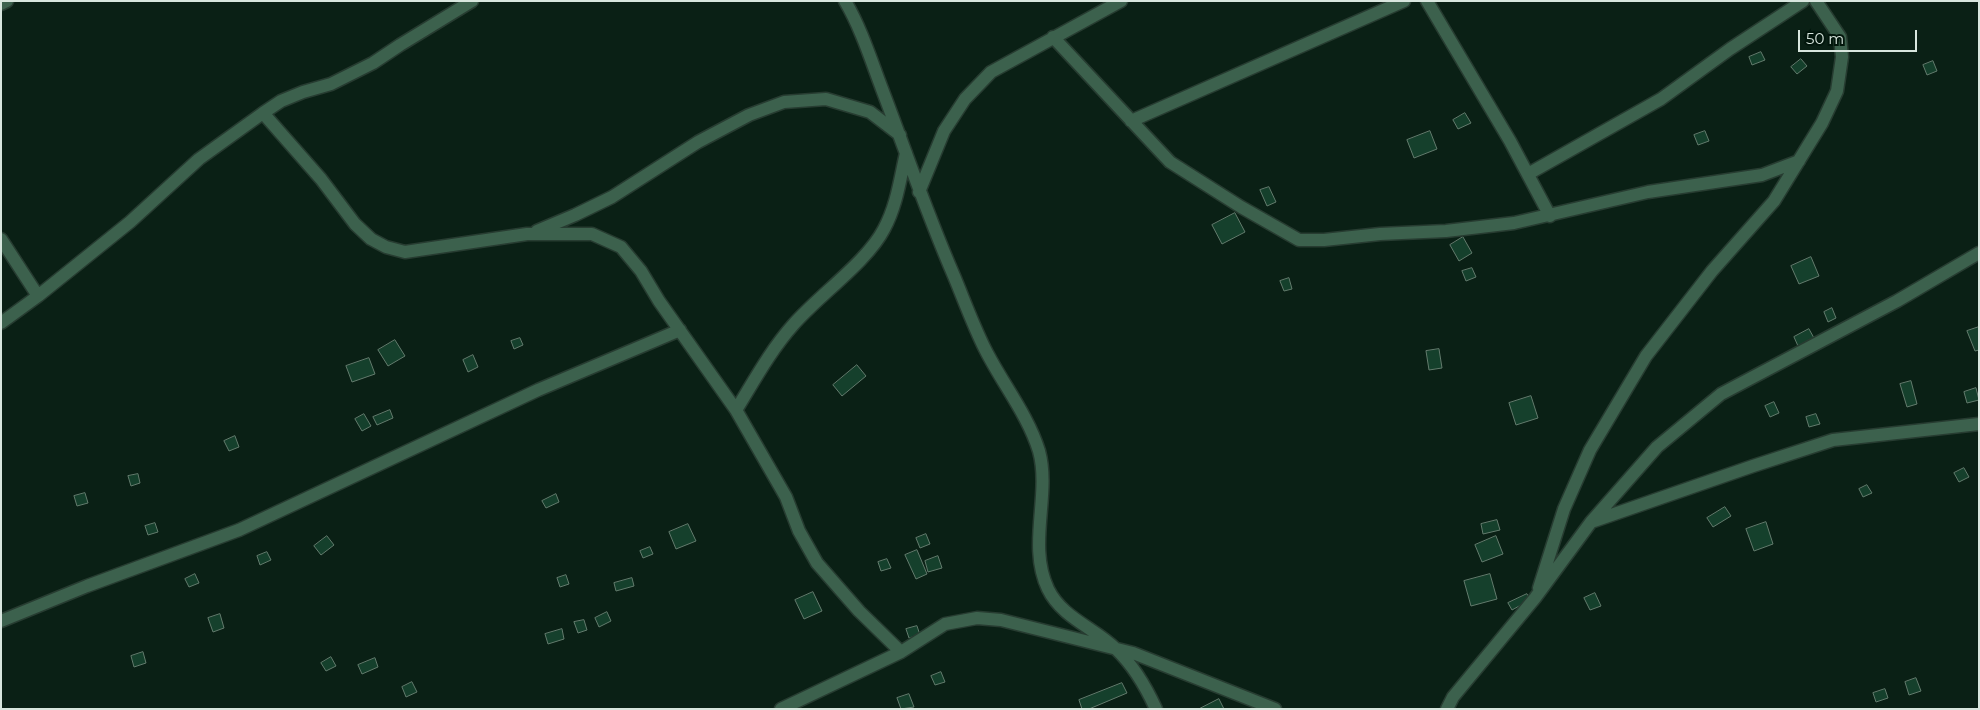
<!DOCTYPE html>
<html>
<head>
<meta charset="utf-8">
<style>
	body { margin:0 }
	#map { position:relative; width:1980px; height:710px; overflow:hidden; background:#0a2015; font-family:Montserrat,sans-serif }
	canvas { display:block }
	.frame { position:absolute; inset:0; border:2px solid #d8e6de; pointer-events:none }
	.scale { position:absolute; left:1798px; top:30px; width:119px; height:22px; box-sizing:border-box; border:2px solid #d8e6de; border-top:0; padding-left:6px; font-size:15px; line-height:18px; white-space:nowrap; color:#d8e6de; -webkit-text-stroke:4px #02160c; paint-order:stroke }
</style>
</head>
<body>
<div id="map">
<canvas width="1980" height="710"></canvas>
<div class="frame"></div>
<div class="scale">50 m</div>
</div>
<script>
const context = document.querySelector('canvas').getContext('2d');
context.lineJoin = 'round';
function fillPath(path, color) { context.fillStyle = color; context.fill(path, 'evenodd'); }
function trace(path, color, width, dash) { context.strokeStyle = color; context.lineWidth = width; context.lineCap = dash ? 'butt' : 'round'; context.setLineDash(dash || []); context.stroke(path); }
const building = new Path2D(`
	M1761,52L1765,60L1752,65L1749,57Z
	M1801,59L1807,66L1797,74L1791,67Z
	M1933,61L1937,71L1927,75L1923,65Z
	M1465,113L1471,123L1458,129L1453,120Z
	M1430,131L1437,149L1414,158L1407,140Z
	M1705,131L1709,141L1698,145L1694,135Z
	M1269,187L1276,202L1267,206L1260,190Z
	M1235,213L1245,232L1222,244L1212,225Z
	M1463,237L1472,253L1459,261L1450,245Z
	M1811,257L1819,276L1799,284L1791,266Z
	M1472,268L1476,277L1466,281L1462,271Z
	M1289,278L1292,289L1284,291L1280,281Z
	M1832,308L1836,318L1828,322L1824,312Z
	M1979,327V350L1975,351L1967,331Z
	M1809,329L1814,338L1798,346L1794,337Z
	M520,338L523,345L514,349L511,341Z
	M395,340L405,356L388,366L378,350Z
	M1439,349L1442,368L1429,370L1426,351Z
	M473,355L478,367L468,372L463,360Z
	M369,358L375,374L352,382L346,366Z
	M857,365L866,376L842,396L833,385Z
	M1911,381L1917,404L1907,407L1900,384Z
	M1976,388L1979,400L1967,403L1964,392Z
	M1531,396L1538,418L1516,425L1509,403Z
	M1774,402L1779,413L1770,417L1765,406Z
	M390,410L393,418L377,425L373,417Z
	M364,414L371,426L362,431L355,419Z
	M1816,414L1820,424L1809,427L1806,417Z
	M235,436L239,447L229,451L224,441Z
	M1964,468L1969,477L1959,482L1954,473Z
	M138,474L140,483L131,486L128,476Z
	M1867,485L1872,493L1863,497L1859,489Z
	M85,493L88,503L77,506L74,496Z
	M556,494L559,502L546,508L542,501Z
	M1725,507L1731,516L1713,527L1707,518Z
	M1497,520L1500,530L1483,534L1481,524Z
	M1766,522L1773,544L1754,551L1746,529Z
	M155,523L158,532L148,535L145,526Z
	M688,524L696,541L676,549L669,532Z
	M926,534L930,544L920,548L916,538Z
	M327,536L334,545L321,555L314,546Z
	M1496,536L1503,554L1482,562L1475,545Z
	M650,547L653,554L643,558L640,551Z
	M917,550L927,574L916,579L905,555Z
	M267,552L271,560L260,565L257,556Z
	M938,556L942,568L928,572L925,561Z
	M887,559L891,568L881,571L878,562Z
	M195,574L199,583L189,587L185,579Z
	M1490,574L1497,599L1471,606L1464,581Z
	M566,575L569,584L560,587L557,578Z
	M632,578L634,586L616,591L614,583Z
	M813,592L822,611L804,619L795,600Z
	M1595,593L1601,606L1590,610L1584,598Z
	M1527,594L1530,600L1512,610L1508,603Z
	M607,612L611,621L599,627L595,618Z
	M220,614L224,628L213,632L208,618Z
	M584,620L587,630L578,633L574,622Z
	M917,626L920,635L909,638L906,629Z
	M562,629L564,639L548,644L545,634Z
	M143,652L146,663L134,667L131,656Z
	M331,657L336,666L326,671L321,663Z
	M375,658L378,667L362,674L358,665Z
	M941,672L945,682L935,685L931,676Z
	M1916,678L1921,691L1909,695L1905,682Z
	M412,682L417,692L406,697L402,687Z
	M1122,683L1127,693L1089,709H1082L1079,700Z
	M1885,689L1888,698L1876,702L1873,693Z
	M909,694L914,707L901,709L897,698Z
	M1219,699L1224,709H1199Z`);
fillPath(building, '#15402c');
trace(building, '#637b6d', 1);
const minor = new Path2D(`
	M845,1C861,28 871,60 882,89C906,152 927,214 954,276C964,300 973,325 985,349C1002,383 1028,415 1039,451C1051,495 1027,545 1048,589C1062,618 1095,628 1116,649C1134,666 1146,687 1156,709
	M1427,1L1510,141L1550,216
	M1,4L7,1
	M1053,37L1170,162L1241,207L1299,240H1324L1380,234L1446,231L1514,223L1648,192L1762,175L1799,161
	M263,113L321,179L355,224L371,239L386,247L405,252L527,234H592L621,247L641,271L659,301L736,410L786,497L799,531L817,563L859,611L901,652
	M1131,121L1404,1
	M1528,174L1661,99L1730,49L1803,1
	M919,192L944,131L965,99L991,72L1121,1
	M537,231L575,215L612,197L698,142L749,115L784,102L826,99L870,112L900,135
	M1,239L38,296
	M1,323L38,296L130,222L199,159L263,113L281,101L303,92L331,84L373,63L400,45L472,1
	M736,410C754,381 770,351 793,325C819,295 867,262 884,229C897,205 900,179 906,153
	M1594,521L1753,466L1833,440L1979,424
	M1539,588L1564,509L1590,450L1646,356L1712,271L1774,201L1822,123L1837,91L1842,57L1840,37L1816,1
	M1,621L87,586L239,530L538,390L680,330
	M781,709L901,652L945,624L977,618L1001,620L1133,653L1275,709
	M1447,709L1453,697L1535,598L1591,522L1657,447L1721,394L1897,301L1979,253`);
trace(minor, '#273c31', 15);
trace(minor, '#3c614d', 12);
</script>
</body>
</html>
